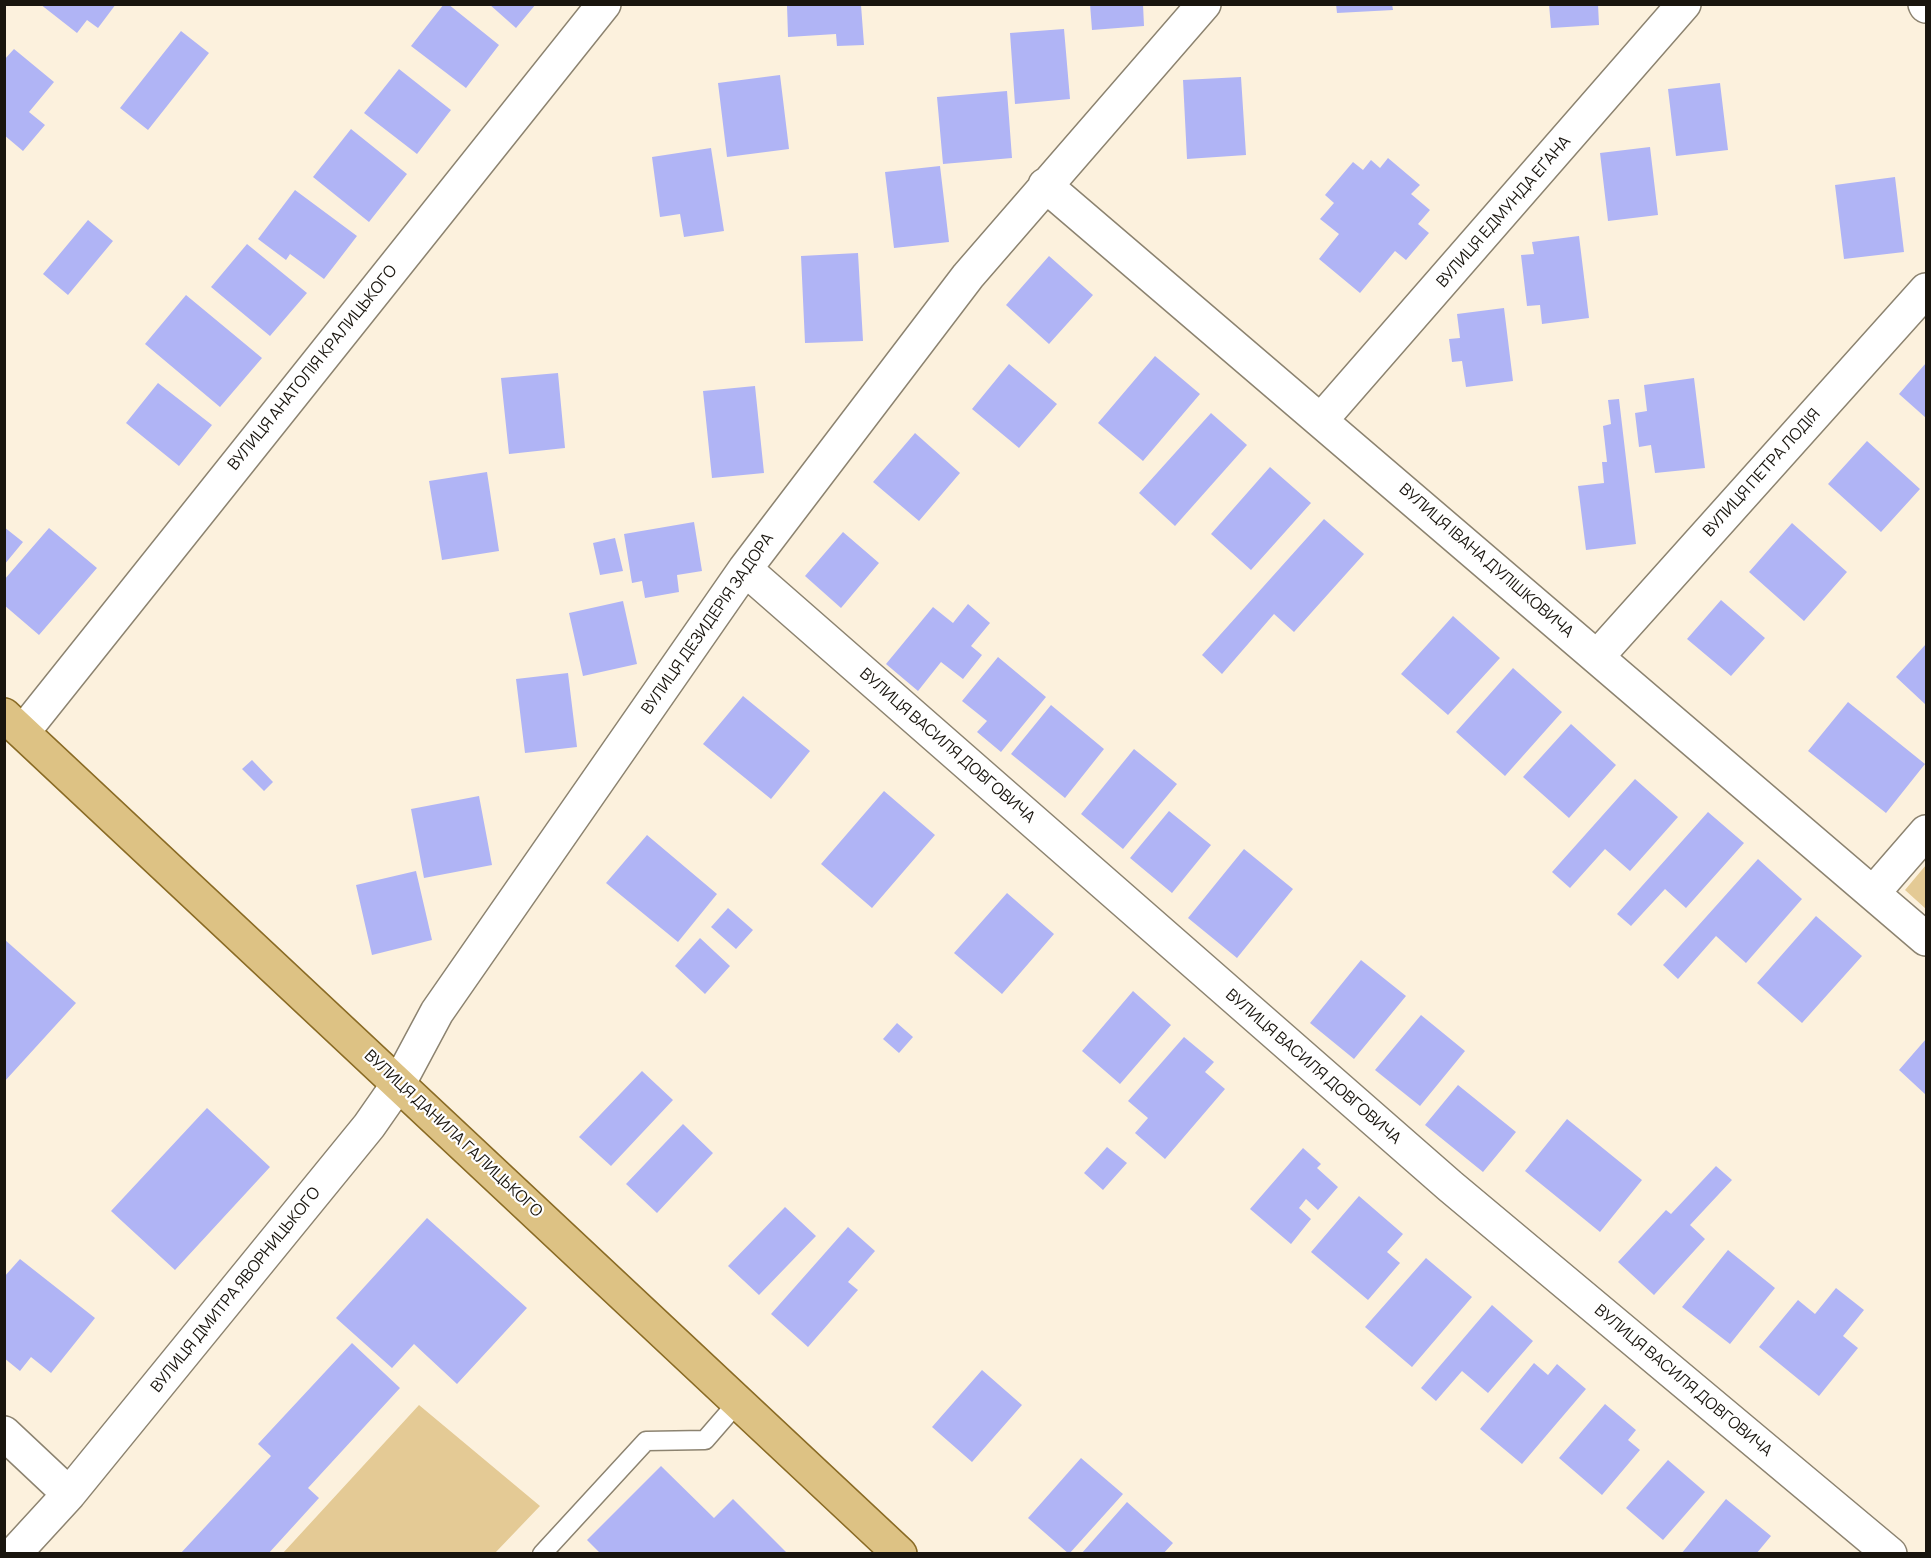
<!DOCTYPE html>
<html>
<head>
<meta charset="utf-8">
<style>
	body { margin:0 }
	#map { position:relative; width:1931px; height:1558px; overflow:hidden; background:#fcf1dd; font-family:Manrope,sans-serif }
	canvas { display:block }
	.frame { position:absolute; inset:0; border:6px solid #19150e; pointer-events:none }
</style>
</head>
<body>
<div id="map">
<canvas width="1931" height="1558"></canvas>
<div class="frame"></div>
</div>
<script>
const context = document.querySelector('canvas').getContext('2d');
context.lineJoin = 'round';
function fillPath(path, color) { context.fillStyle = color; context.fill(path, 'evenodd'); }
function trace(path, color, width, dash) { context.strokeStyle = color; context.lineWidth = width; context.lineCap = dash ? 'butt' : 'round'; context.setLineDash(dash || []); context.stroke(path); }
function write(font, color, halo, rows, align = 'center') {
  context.font = font + ' Manrope,sans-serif'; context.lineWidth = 4.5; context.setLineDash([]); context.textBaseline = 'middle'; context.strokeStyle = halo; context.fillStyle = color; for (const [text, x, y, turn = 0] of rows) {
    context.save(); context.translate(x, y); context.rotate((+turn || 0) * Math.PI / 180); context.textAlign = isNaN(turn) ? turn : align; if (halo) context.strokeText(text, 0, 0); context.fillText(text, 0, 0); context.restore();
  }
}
fillPath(new Path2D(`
	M1926,865V909L1905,890Z
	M419,1405L540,1506L495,1553H283Z`), '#e4ca95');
fillPath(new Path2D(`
	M40,4H116L98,28L87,20L77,33Z
	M444,4H448L499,45L466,88L411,46Z
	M489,4H536L516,28Z
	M1090,4H1143L1144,26L1092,30Z
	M1336,4H1392L1393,10L1337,13Z
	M1549,4H1598L1599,25L1551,28Z
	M787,5H861L864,45L837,46L836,34L788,37Z
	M1064,29L1070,99L1015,104L1010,33Z
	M181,31L209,53L148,130L120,108Z
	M14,49L54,82L29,112L45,125L23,151L4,135V60Z
	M399,69L451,110L417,154L364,113Z
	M780,75L789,149L727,157L718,83Z
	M1241,77L1246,155L1187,159L1183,80Z
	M1720,83L1728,150L1676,156L1668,89Z
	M1007,91L1012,158L943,164L937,97Z
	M351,129L407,174L369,222L313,177Z
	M1650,147L1658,215L1608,221L1600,153Z
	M711,148L724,231L684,237L680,214L660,217L652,157Z
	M1388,158L1420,185L1411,194L1430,210L1418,224L1429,233L1406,260L1395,251L1360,293L1319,259L1339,234L1320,219L1334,203L1325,195L1353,162L1363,170L1371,160L1380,168Z
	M940,166L949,242L894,248L885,172Z
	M1895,177L1904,252L1844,259L1835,185Z
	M295,190L357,236L324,279L290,254L286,260L258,239Z
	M88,220L113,241L68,295L43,274Z
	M1579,236L1589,318L1542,324L1540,305L1527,306L1521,255L1534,254L1532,242Z
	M247,244L307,293L270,336L211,287Z
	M858,253L863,341L805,343L801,256Z
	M1049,256L1093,295L1049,344L1006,305Z
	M186,295L262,358L220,407L145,344Z
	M1504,308L1513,381L1466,387L1462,361L1452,362L1449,339L1460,338L1457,314Z
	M1155,356L1200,394L1143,461L1098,423Z
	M1926,363V418L1899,394Z
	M1009,364L1057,404L1019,448L972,409Z
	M558,373L565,448L509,454L501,378Z
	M1694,378L1705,468L1655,473L1651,445L1639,447L1635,413L1647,411L1644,385Z
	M158,383L212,425L179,466L126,423Z
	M755,386L764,473L712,478L703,391Z
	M1619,399L1636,544L1586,550L1578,486L1604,483L1602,462H1607L1603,426L1611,424L1608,400Z
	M1211,413L1247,445L1175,526L1139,493Z
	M915,433L960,473L919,521L873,482Z
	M1867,441L1920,489L1881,532L1828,484Z
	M1270,467L1311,503L1251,570L1211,534Z
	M487,472L499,551L442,560L429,481Z
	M1324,519L1364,554L1294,632L1274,614L1222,674L1202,655Z
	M694,522L702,571L677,575L679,592L645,598L642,581L632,583L624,534Z
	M1792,523L1847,572L1804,621L1749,572Z
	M4,527L23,542L4,565Z
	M49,528L97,568L39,635L4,605V580Z
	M843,532L879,563L841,608L805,576Z
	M615,538L623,571L600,575L593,543Z
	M1721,600L1765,638L1731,676L1687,639Z
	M623,601L637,664L583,676L569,613Z
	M968,604L990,623L971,646L982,655L963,679L941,662L918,691L886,664L933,607L953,623Z
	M1453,616L1500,658L1448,715L1401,674Z
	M1926,644V705L1896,677Z
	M998,657L1046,697L1001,752L977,732L987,721L962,701Z
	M1513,668L1562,712L1505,776L1456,732Z
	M568,673L577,747L525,753L516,679Z
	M743,696L810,751L771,799L703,744Z
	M1848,702L1925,764L1886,813L1808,751Z
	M1051,705L1104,749L1065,798L1011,754Z
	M1571,724L1616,765L1569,818L1523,777Z
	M1134,749L1177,784L1123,849L1081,814Z
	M252,760L273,782L264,791L242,769Z
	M1635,779L1678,817L1630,871L1605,849L1570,888L1552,872Z
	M884,791L935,835L872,908L821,864Z
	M479,796L492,865L424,878L411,809Z
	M1169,811L1211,845L1172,893L1130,858Z
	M1708,812L1744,843L1686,908L1665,889L1631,926L1617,914Z
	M647,835L717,894L678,942L606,883Z
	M1244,849L1293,889L1237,958L1188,918Z
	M1758,859L1802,899L1746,963L1716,936L1678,979L1663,965Z
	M416,871L432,940L372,955L356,885Z
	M1007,893L1054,934L1002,994L954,953Z
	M728,908L753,930L736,949L711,927Z
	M1816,916L1862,956L1802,1023L1757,983Z
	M700,938L730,966L705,994L675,966Z
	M4,939L76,1003L4,1082Z
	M1361,960L1406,996L1354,1059L1310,1023Z
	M1133,991L1171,1025L1120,1084L1082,1051Z
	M1421,1015L1465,1051L1420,1106L1375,1070Z
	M897,1023L913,1037L899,1053L883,1039Z
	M1184,1037L1214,1062L1205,1072L1225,1089L1165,1159L1135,1133L1148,1118L1128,1101Z
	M1926,1039V1095L1899,1070Z
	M642,1071L673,1100L611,1166L579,1137Z
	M1458,1085L1516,1132L1483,1172L1425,1125Z
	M207,1108L270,1167L175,1270L111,1211Z
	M1567,1119L1642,1180L1600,1232L1525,1171Z
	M683,1124L713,1153L657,1213L626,1184Z
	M1107,1147L1127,1163L1103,1190L1084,1173Z
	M1303,1148L1321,1164L1317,1168L1338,1187L1318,1210L1306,1199L1299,1208L1311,1219L1291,1244L1250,1209Z
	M1716,1166L1732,1180L1690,1225L1705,1239L1654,1295L1618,1262L1666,1210L1671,1214Z
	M1359,1196L1403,1234L1387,1252L1400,1263L1368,1300L1311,1252Z
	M785,1207L816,1236L759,1295L728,1266Z
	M427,1218L527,1308L457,1384L414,1344L392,1368L336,1318Z
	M848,1227L875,1251L848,1282L858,1290L808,1347L771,1314Z
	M1728,1250L1775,1288L1730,1344L1682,1307Z
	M1426,1258L1472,1297L1412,1367L1365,1327Z
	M20,1259L95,1318L51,1373L31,1357L20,1371L4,1358V1277Z
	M1836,1288L1864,1310L1843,1336L1858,1348L1819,1396L1759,1347L1798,1300L1815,1314Z
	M1492,1305L1533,1341L1488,1393L1462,1371L1436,1401L1421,1388Z
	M352,1343L400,1388L308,1488L319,1498L268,1554H180L271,1456L258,1444Z
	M1534,1363L1548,1375L1557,1364L1586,1389L1522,1464L1480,1429Z
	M982,1370L1022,1405L972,1462L932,1427Z
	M1605,1404L1636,1430L1628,1440L1640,1450L1602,1495L1559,1458Z
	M1081,1458L1123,1494L1069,1554L1028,1518Z
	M1668,1460L1705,1492L1663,1540L1626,1508Z
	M661,1466L714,1518L733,1499L788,1554H601L587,1540Z
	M1726,1499L1771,1536L1756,1554H1681Z
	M1127,1502L1173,1543L1163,1554H1081Z`), '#b0b4f5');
const lane = new Path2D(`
	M542,1554L646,1441L705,1440L738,1402`);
const street = new Path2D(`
	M1925,4L1926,6
	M1045,185L1926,939
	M1322,419L1684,4
	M745,569L1450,1186L1890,1554
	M1597,657L1926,290
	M23,732L604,4
	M1873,893L1926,832
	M4,1433L69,1494
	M14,1554L69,1494L369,1126L399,1083L437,1012L745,569L968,276L1204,4`);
const primary = new Path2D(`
	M4,715L900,1554`);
trace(lane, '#8c8370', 21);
trace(street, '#8c8370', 36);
trace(primary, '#8a6b25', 36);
trace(lane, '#fff', 18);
trace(street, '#fff', 33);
trace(primary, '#ddc284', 33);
write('16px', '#19150e', '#fff', [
	["ВУЛИЦЯ ЕДМУНДА ЕҐАНА",1504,212,-49],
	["ВУЛИЦЯ АНАТОЛІЯ КРАЛИЦЬКОГО",313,368,-51],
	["ВУЛИЦЯ ПЕТРА ЛОДІЯ",1762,473,-48],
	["ВУЛИЦЯ ІВАНА ДУЛІШКОВИЧА",1486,561,41],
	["ВУЛИЦЯ ДЕЗИДЕРІЯ ЗАДОРА",708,624,-55],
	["ВУЛИЦЯ ВАСИЛЯ ДОВГОВИЧА",947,746,41],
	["ВУЛИЦЯ ВАСИЛЯ ДОВГОВИЧА",1313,1067,41],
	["ВУЛИЦЯ ДАНИЛА ГАЛИЦЬКОГО",453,1134,43],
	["ВУЛИЦЯ ДМИТРА ЯВОРНИЦЬКОГО",236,1290,-51],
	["ВУЛИЦЯ ВАСИЛЯ ДОВГОВИЧА",1683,1381,40]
]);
</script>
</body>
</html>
